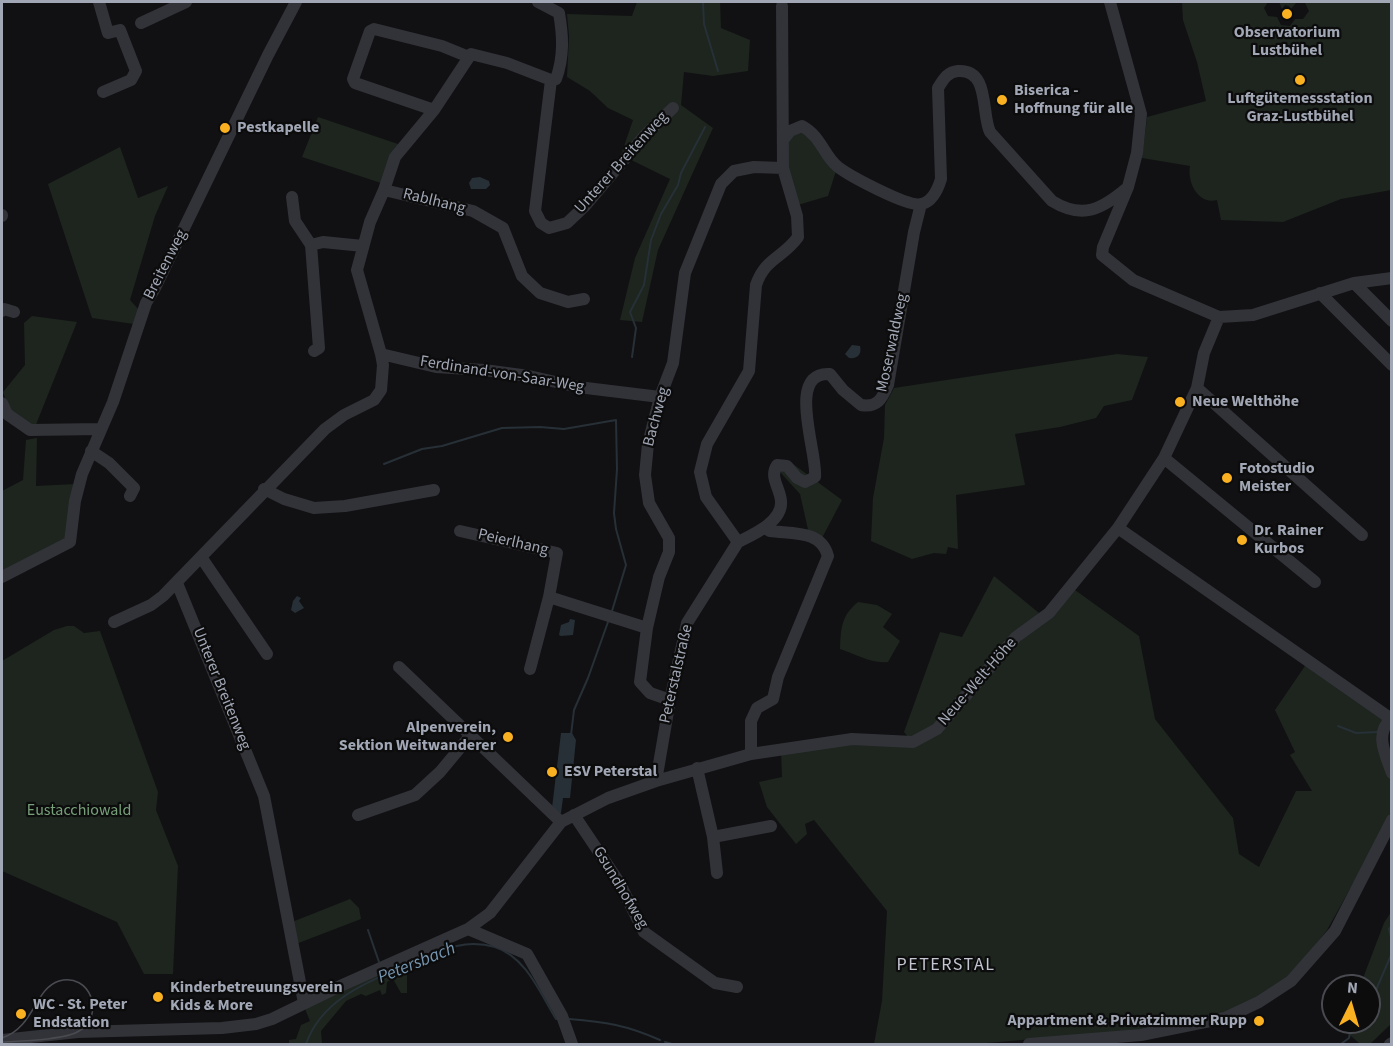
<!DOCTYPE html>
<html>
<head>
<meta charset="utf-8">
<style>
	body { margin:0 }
	#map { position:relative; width:1393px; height:1046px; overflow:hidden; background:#111113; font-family:"Source Sans 3",sans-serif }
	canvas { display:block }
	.frame { position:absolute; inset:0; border:3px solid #a1a7b4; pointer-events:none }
	.north { position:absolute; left:1321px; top:974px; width:60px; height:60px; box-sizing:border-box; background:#0c0c0d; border:2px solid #484a50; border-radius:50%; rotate:5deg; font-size:16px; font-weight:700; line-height:24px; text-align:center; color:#a1a7b4 }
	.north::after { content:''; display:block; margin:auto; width:21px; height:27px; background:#fab121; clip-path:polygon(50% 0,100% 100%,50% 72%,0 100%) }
</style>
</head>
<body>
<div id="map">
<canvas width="1393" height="1046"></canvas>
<div class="frame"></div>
<div class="north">N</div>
</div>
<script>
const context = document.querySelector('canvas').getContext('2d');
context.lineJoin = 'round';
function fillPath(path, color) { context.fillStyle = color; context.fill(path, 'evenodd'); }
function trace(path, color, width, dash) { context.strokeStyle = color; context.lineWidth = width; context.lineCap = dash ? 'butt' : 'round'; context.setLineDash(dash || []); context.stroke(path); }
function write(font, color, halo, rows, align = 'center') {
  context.font = font + ' "Source Sans 3",sans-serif'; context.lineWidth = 4.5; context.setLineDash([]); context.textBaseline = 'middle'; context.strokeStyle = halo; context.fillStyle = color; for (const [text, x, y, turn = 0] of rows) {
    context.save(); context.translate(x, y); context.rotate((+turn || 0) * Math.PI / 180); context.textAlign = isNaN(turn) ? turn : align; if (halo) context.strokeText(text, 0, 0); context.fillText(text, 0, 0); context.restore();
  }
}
fillPath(new Path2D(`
	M637,2H720L721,28L750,40L748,71L713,76L684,72L681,105L713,128L658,250L642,322L620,320L635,258L670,179L621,155L633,120L608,108L590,91L567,77L569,36L567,14L632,16Z
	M1182,2H1268L1264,8L1268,16L1277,17L1281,25L1290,26L1295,19H1303L1309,11L1305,3H1296L1291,9L1289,6L1285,5L1282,9L1279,2H1391V190L1341,199L1283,222L1221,220L1217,200C1198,205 1187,182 1190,166L1142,158L1147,117L1206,101L1197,62L1183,20Z
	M318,117L398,144L381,183L302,157Z
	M803,130L836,171L828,196L798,205C791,183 772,140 803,130Z
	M120,147L138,198L168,186L155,216L130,300L140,311L134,324L92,318L48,184Z
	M32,316L77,322L35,427L9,409L3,392L25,365L24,323Z
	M1117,354L1148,357L1132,400L1104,406L1096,418L1060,427L1015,434L1025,485L956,495L958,549L948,547L946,554L934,553L912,559L871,541L873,498L884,438L885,405L894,388Z
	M37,438L36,486L76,484L68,536L53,547L2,571V491L23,480L26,440Z
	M789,461L842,500L822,538L809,534L800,494L779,471Z
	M994,576L1039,613L1011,639L930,730L922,734L908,737L904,732L940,632L962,637Z
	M1075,590L1139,636L1155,719L1233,818L1239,854L1259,867L1296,791H1312L1290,755L1295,752L1275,710L1307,663L1384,717L1383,756L1391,781L1392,807L1387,823L1327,930L1289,979L1257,998L1223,1014L1140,1030L975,1044H874L882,1001L887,911L814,820L805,824L807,834L796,844L767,807L759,782L782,777L781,750L896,741L937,729L986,673Z
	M858,602L877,605L892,614L883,627L900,641L888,662C871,664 856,654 840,649C841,628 841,616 858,602Z
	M67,626H74L84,633L100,631L158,792L156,810L178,866L173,974H144L117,922L2,871V661L54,630Z
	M350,899L359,908L361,919L296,944L292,922Z
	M1391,912V1024L1370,1044H1360L1342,1028L1345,1022H1369V986H1360L1384,923Z
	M422,956L424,963L407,971V993H401L393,979L387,982L386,993L382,995L380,990L366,996L361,994L346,1001L321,1031L322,1044H289V1040L296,1039L301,1025L310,1021L305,1009L318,1001Z`), '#1d251e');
fillPath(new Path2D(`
	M480,177L489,181L490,185L486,189H471L469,183L472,178Z
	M852,345L860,346C862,354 858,359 849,358L845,354Z
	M297,596L301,598L299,601L304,608L295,613L291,610L293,601Z
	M570,619L575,620L573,635L561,636L559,635L561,625L569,622Z
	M561,733H572L576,740L570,798H563L561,813L558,814L552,808Z`), '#273037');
trace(new Path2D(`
	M703,2L704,24L718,71
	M632,357L636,328L630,312L644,285L651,240L661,214L678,185L681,173L705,127
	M384,464L422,449L442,446L502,428L540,427L564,429L616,420L617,469L614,513L616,529L626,565L612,611
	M1338,726L1356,733L1378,732
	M571,735L574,710L588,678L608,622
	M1392,925L1389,929L1392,942
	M368,930L379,962
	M1369,997L1376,990L1392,953
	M569,1019C606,1022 626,1025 660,1040
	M665,1042L672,1044
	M306,1044C322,998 370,981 411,963C440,951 463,938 495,947C526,957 540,993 556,1019H558
	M1341,1044L1349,1038L1352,1022`), '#273037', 2);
trace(new Path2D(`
	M99,2L108,33L120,30L136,71L131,80L103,92
	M141,23L186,2
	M551,80L535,211L541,223L549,228L567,223L585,206L645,135L673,108
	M434,110L355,83L353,79L370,31L374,29L442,46L469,57
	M783,140L790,131L802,126C822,137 823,155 838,167C850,176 909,208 922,204C933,201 938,189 941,179L938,88C943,80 947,72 958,71C990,69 981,113 990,132L1052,201C1083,220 1102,209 1127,188
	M384,190L473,211L503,228L522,276L540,293L568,302L584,299
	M292,197L295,221L311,245L323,242L363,246
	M2,215V216
	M311,245L319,348L314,351
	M1354,283L1392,321
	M1320,293L1392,365
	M2,311L4,309L14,312
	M1219,317L1253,315L1354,283L1392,278
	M381,354L436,367L484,370L529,376L578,387L660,397
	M1197,388L1362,535
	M2,403L7,414L30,430L100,429
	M91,451L109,463L134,488L130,496
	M1164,458L1315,582
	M264,489L284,499L314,508L345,506L434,490
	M1118,528L1390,718
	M460,531L557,553L549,597L530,669
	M738,542C752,535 783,522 781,501C780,488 769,477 777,465L787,466L797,478L805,482L815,477C818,453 785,371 830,374L843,390L861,405C877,408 882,399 888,385L914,232L921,204
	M201,557L267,654
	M2,577L70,542L75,501L82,474L113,402L146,303L155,288L268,55L296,2
	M177,583L264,796L304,1003
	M549,597L647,628
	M114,622L151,605L163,596L325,429L344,415L374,400L381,390L383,365L381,354L357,270L370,222L384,190L395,157L434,110L471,54L507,63L551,80L556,79C564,57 563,36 559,13L538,2
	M399,667L561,822
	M670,700L650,693L640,682L647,628L659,577L669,552V538L649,503L645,475L648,444L660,397L673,363L685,273L721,184L734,171L754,167L783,168
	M1392,717C1374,734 1385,753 1392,773
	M751,754V721L757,708L773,699L778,677L828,556C821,530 793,534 770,531L765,528
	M697,768L713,837L717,873
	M656,781L751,754L852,739L913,742L937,729L1016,637L1049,613L1118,528L1164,458L1197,388L1204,353L1219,317L1133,280L1102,255L1103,247L1128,187L1137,153L1141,114L1110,2
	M358,815L415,795L440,772L470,736
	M574,815L619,882L644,932L715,983L737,987
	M713,837L771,826
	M468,929L527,954L562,1016L572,1044
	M2,1040L78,1032L222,1028L256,1024L272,1019L338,987L468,929L490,913L561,822L608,798L656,781L670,700L687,623L738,542L706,497L700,472L707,444L749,371L756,285C765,258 783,258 798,237L797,216L783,168L782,6
	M1029,1044L1141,1035L1225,1018L1259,1002L1291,981L1335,931L1392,820
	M1390,1044L1392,1043`), '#323338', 12);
trace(new Path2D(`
	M2,1038C35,1027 34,989 59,981C90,972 106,1015 79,1031C65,1040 20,1041 2,1042`), '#494b51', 1.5);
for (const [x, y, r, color] of [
	[1287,14,6,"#fab121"],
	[1300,80,6,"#fab121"],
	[1002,100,6,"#fab121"],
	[225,128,6,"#fab121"],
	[1180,402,6,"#fab121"],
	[1227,478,6,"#fab121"],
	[1242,540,6,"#fab121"],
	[508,737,6,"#fab121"],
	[552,772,6,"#fab121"],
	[158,997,6,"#fab121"],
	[21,1014,6,"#fab121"],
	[1259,1021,6,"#fab121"]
]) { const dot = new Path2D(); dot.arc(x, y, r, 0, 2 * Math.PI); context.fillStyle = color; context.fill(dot); trace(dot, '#0c0c0d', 2); }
write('bold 16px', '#a1a7b4', '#0c0c0d', [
	["Observatorium",1287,33,"center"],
	["Lustbühel",1287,51,"center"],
	["Biserica -",1014,91],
	["Hoffnung für alle",1014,109],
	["Luftgütemessstation",1300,99,"center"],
	["Graz-Lustbühel",1300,117,"center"],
	["Pestkapelle",237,128],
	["Neue Welthöhe",1192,402],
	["Fotostudio",1239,469],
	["Meister",1239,487],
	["Dr. Rainer",1254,531],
	["Kurbos",1254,549],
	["Alpenverein,",496,728,"right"],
	["Sektion Weitwanderer",496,746,"right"],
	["ESV Peterstal",564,772],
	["Kinderbetreuungsverein",170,988],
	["Kids & More",170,1006],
	["WC - St. Peter",33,1005],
	["Endstation",33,1023],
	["Appartment & Privatzimmer Rupp",1247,1021,"right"]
], 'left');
write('16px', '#a1a7b4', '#0c0c0d', [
	["Unterer Breitenweg",622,163,-48],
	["Rablhang",434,202,14],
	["Breitenweg",166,265,-63],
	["Moserwaldweg",893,343,-78],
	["Ferdinand-von-Saar-Weg",502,375,9],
	["Bachweg",657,417,-75],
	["Peierlhang",513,543,13],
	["Peterstalstraße",677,674,-77],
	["Neue-Welt-Höhe",978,682,-49],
	["Unterer Breitenweg",221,689,68],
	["Gsundhofweg",620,888,59]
]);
write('16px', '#77a07a', '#0c0c0d', [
	["Eustacchiowald",79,811]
]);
write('italic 18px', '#7696b1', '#0c0c0d', [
	["Petersbach",417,964,-22]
]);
context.letterSpacing = '1.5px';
write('18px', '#c3c6d0', '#0c0c0d', [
	["PETERSTAL",946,966]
]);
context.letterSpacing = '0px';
</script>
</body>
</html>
